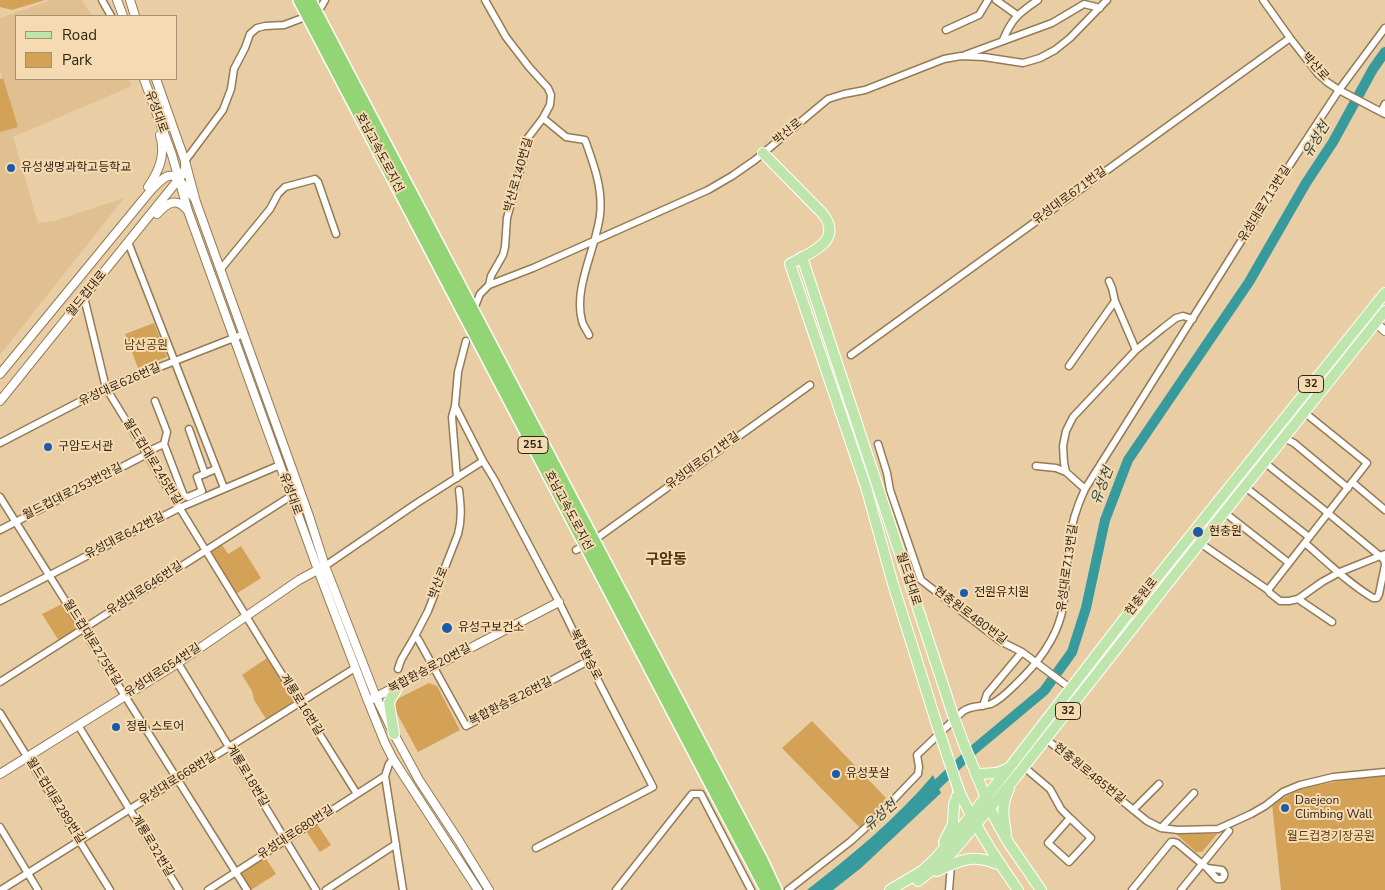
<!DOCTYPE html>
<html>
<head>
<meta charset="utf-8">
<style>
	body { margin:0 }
	#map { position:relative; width:1385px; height:890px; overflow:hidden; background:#e9cda4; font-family:"Nunito Sans",sans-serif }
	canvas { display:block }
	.legend { position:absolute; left:15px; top:15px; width:162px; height:65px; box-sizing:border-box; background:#f6dab1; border:1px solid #a69173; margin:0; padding:6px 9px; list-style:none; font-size:15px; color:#2f2415 }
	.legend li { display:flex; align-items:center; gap:10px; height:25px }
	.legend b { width:25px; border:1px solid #a69173 }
</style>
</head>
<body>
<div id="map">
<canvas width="1385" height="890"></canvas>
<ul class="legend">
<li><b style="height:6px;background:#bee6ac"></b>Road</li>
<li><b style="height:14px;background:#d3a256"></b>Park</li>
</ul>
</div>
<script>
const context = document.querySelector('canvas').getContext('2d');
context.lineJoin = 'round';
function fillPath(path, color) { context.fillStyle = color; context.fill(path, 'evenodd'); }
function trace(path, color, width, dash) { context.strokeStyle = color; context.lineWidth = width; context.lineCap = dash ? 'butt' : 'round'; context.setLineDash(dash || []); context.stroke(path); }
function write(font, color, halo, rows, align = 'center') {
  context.font = font + ' "Nunito Sans","Noto Sans KR",sans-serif'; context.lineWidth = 4; context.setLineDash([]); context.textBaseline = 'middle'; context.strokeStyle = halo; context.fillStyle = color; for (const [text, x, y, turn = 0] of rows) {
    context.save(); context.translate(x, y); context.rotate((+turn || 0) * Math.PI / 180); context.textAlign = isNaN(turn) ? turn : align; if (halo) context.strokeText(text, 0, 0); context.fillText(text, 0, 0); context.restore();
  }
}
fillPath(new Path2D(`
	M51,0H82L92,16H16V79H128L132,86L13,137L38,223L54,221L124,198L0,355V129L17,127L0,70V18Z`), '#e0c091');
fillPath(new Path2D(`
	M0,0H45L12,10L0,7Z
	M3,78L18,127L0,132V79Z
	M154,323L167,357L138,368L125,334Z
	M221,543L228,554L241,546L261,578L236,594L209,550Z
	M64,603L81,627L59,641L42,614Z
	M267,658L294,701L266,719L254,700L252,691L242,675Z
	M429,683L437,686L460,730L418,752L394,708L397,699Z
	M812,721L889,801L861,829L782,748Z
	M1385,774V890H1281L1272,803L1306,787L1368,776Z
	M317,824L331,845L320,852L306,831Z
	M1174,832L1217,834L1202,852H1196Z
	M265,857L276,874L251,890L242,876V871Z`), '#d3a256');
fillPath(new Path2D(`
	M933,775L941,793L861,868L833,890H807C852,855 896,819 933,775Z`), '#379b9d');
trace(new Path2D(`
	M927,794L971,752L1044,691L1072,652L1086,608L1105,520L1128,460L1249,282L1306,183L1333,142L1373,69L1385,52`), '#379b9d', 10);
const minor = new Path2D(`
	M102,0L111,16
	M485,0L506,37L529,67L548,88L551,95L550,105L543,118L527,139L522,164L507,218L505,247L503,255L491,276L489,285
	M996,0L1017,15
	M1263,0L1290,38L1318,74L1327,82L1339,90L1385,114
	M321,7L325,0
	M946,30L979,15L988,0
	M1003,40C1012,18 1019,13 1038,0
	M965,55L1052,23L1084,4L1100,8
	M1381,112L1385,104
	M543,118L566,137L585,140C594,165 603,189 600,215C596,249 573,288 582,321C583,326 587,330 589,335
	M185,161L223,110L231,89L234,69L245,48L250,34L257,28L265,26L284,25L300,19
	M128,242L224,488
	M220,270L270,209L278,194L285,187L315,179L318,182L336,234
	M1109,281L1112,288L1115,301L1136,350
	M84,297L106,388L273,660L357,794
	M476,304L480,294L489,285L533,268L708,190L732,176L755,160L828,99L844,94L865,90L944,59L961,56L984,57L1023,63L1040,58L1055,50L1070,38L1107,0
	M851,355L1290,38
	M1069,366L1115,301
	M155,401L167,432L164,444
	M455,406L483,461L494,479L559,602L588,661L653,787L536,848
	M189,429L205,474
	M1284,438L1294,443L1348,488
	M0,443L106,388L244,334
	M878,444L887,473L890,490L921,580L1000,641L1022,652L1070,688
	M1264,462L1328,513L1380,556L1384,560L1385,564
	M1036,466L1056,468L1066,472
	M457,478L452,417L455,406L458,372L466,341
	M1352,482L1385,510
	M1244,486L1309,537
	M1085,489L1066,472L1064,463L1063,446L1066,431L1073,417L1136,350L1163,328L1176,318L1183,316L1193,319
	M0,497L247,890
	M1224,512L1289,563
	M0,530L147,454L151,450L164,444L184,496L188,497L202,491L197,477L216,469
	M597,538L810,385
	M1200,543L1268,590L1270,593L1280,601H1289L1298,599L1332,622
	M1305,543C1327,562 1348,583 1373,598H1377L1379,594L1385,565
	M576,550L580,548
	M325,566L417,503L483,461
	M1268,590L1367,463L1304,412
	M1298,599L1322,582L1340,572L1385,554
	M0,601L179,508L280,465
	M415,636L418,639L466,726L588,661
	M178,663L316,890
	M398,669L401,660L415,636L428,611L458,534C462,519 461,506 459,490
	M0,682L291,496
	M983,706L987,694L1022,652
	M0,713L110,890
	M78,725L179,890
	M1046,739L1147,821L1161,828L1178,830L1218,829L1251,814L1265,806L1283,792L1300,785L1333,777L1385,772
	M393,759L389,764L385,776L403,890
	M1024,767L1050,789L1061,809L1070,818
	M1133,810L1159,784
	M1070,818L1091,838L1069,862L1048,843Z
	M0,827L38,890
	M1161,828L1194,793
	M1,890L355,668
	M208,890L385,776
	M326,890L396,844
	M616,890L692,794H701L703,798L751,890
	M788,890L851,841L874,820L918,774L919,767L917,755L962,712C970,705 981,707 991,704C1000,700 1008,692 1015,685C1034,667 1054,642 1061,616C1067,592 1066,568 1069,544C1071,525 1077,506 1085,489L1272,192L1339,90L1385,28
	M949,890L951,865
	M1132,890L1171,842H1174L1177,843L1207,868L1217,879H1222C1225,876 1225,873 1222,870L1207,868
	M1181,890L1229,831`);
const tertiary = new Path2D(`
	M117,0L123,16
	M130,0L135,16
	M144,79L172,155L188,211L318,570L368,701L385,743L393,759L478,890
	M156,79L185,161L196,202L309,516L325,566L376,697L394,734L419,780L459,841L489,890
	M148,187C159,171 166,155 160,135
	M157,214C167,203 177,196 188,211
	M1368,316L1385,331
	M0,374L147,195C171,167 173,171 194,198
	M0,401L182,175L185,169V163
	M372,699L559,602
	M0,774L178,663L299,580L321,568`);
const primary = new Path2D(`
	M763,153L823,214C844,242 809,253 790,264L866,487L893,584L938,728
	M802,257L953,715
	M394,734L389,703C391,696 396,692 398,686
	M965,747L994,817L1008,842L1041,890
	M976,775C987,772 996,776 1006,769
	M959,791C975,826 996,859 1018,890
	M1006,833C1003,816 1001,805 1009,789
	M944,842L953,824L954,804L959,791
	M937,871C963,859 975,853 1002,866
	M918,881L944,861L957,847L1015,778L1176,573L1385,311
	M890,890L922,871L935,859L951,840L1010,767L1135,605L1385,293`);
const motorway = new Path2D(`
	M299,0L766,890
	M310,0L762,860L776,890`);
trace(minor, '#957b55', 9);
trace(tertiary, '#957b55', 10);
trace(primary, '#fff', 12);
trace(motorway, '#fff', 14);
trace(minor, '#fff', 6);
trace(tertiary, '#fff', 8);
trace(primary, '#bee6ac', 10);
trace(motorway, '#93d574', 11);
const primaryBridge = new Path2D(`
	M953,715L965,747
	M938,728L959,791`);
trace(primaryBridge, '#fff', 12, []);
trace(primaryBridge, '#bee6ac', 10);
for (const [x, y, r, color] of [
	[11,168,5,"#1b5bac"],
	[48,447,5,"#1b5bac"],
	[1198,532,6,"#1b5bac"],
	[964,593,5,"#1b5bac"],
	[447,628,6,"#1b5bac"],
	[116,727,5,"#1b5bac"],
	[836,774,5,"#1b5bac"],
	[1285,808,5,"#1b5bac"]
]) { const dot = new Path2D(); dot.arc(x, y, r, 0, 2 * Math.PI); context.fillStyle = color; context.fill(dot); trace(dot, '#f6dab1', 2); }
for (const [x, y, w] of [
	[1311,384,25],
	[533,445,30],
	[1068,711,25]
]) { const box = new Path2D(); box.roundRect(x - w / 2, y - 8.5, w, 17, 4); context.fillStyle = '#f6dab1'; context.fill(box); trace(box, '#2f2415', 1); }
write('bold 11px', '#2f2415', null, [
	["32",1311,384],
	["251",533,445],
	["32",1068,711]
]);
write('12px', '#2f2415', '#f6dab1', [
	["박산로",1315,67,48],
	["유성대로",156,112,70],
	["박산로",788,132,-39],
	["호남고속도로지선",379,153,62],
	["박산로140번길",519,175,-74],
	["유성대로671번길",1070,196,-36],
	["유성대로713번길",1265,204,-58],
	["월드컵대로",87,294,-51],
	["유성대로626번길",120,385,-24],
	["유성대로671번길",703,461,-36],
	["월드컵대로245번길",152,462,58],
	["월드컵대로253번안길",73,492,-27],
	["유성대로",290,494,70],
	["호남고속도로지선",568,511,62],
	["유성대로642번길",125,536,-27],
	["유성대로713번길",1068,568,-82],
	["월드컵대로",908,579,72],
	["박산로",439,583,-68],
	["유성대로646번길",145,589,-33],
	["현충원로",1142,597,-52],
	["현충원로480번길",970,616,37],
	["월드컵대로275번길",92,643,58],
	["복합환승로",585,655,63],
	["복합환승로20번길",430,669,-28],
	["유성대로654번길",163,671,-33],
	["복합환승로26번길",511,702,-27],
	["계룡로16번길",301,705,58],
	["현충원로485번길",1089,774,39],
	["계룡로18번길",247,776,59],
	["유성대로668번길",178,779,-32],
	["월드컵대로289번길",55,801,58],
	["유성대로680번길",296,833,-33],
	["계룡로32번길",152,846,59]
]);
write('12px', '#2f2415', '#f6dab1', [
	["유성생명과학고등학교",21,168],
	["구암도서관",58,447],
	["현충원",1209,532],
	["전원유치원",974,593],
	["유성구보건소",458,628],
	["정림 스토어",126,727],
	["유성풋살",846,774],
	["Daejeon",1295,801],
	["Climbing Wall",1295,815]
], 'left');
write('12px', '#5d4111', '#f6dab1', [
	["남산공원",146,346],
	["월드컵경기장공원",1331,837]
]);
write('italic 14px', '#294848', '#f6dab1', [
	["유성천",1317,140,-59],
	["유성천",1103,486,-69],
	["유성천",881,816,-41]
]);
write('bold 15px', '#4d350f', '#f6dab1', [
	["구암동",666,560]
]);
</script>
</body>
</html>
